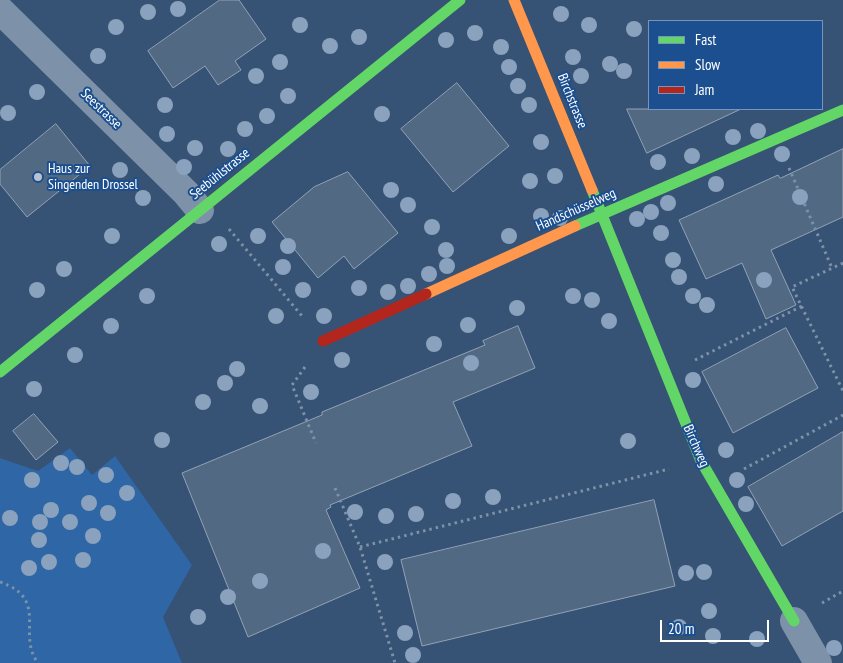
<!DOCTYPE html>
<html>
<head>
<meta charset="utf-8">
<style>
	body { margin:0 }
	#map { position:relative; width:843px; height:663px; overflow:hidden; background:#365274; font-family:"PT Sans Narrow",sans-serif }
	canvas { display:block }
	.legend { position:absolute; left:648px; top:20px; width:175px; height:90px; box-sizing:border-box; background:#1b4f8f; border:1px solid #7695bc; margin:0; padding:6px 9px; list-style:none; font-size:15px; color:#fff }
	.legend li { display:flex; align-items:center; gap:10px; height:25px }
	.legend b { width:25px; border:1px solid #7695bc }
	.scale { position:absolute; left:660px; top:620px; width:109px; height:22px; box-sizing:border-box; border:2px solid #fff; border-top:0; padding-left:6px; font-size:15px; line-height:18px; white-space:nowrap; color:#fff; -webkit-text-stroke:4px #1b4f8f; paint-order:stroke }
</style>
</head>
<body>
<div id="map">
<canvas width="843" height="663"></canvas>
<ul class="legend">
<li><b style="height:6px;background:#63d668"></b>Fast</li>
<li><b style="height:6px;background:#ff974d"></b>Slow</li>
<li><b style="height:6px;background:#b3261e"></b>Jam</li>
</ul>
<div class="scale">20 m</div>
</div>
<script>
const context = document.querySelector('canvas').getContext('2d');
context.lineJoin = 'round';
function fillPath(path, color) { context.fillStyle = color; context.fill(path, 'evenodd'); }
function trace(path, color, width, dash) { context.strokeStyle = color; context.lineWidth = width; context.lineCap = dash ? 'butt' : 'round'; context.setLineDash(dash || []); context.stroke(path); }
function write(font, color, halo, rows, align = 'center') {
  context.font = font + ' "PT Sans Narrow",sans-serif'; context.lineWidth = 4; context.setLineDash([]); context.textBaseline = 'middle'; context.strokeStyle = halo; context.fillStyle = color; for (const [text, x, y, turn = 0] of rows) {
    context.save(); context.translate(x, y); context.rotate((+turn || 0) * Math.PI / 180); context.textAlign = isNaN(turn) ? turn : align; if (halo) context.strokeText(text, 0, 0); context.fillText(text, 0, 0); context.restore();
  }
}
fillPath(new Path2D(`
	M70,448L92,475L115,456L192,565L163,617L182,663H0V458L38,471Z`), '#2f66a5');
const building = new Path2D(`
	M220,0H239L266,39L235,61L241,70L218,85L205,66L173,88L148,51Z
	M457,83L509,146L453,192L401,129Z
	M627,109H741L647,153Z
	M56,124L90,166L27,217L0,184V170Z
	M843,149V217L771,250L796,305L766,319L742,263L706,279L679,220L778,175L780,178Z
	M348,172L398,233L354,269L344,256L318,278L272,222L314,187Z
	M518,326L535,368L453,402L472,446L330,505L331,507L326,510L360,588L248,637L182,473L322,415V412L485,345L483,341Z
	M786,328L818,388L733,433L702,372Z
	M34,414L58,442L36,460L13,431Z
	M843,432V511L782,546L748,487Z
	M654,500L675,586L422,646L401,560Z`);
fillPath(building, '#526984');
trace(building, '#92a2b6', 1);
trace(new Path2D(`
	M789,168L832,268
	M229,229L302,316
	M843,263L792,287L843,391
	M695,360L802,306
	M305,367L292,385L316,443
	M744,469L843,415
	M335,488L360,547L395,663
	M360,547L669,469
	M0,582C50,599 16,634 38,663
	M822,603L843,591`), '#7d92a8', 3, [2.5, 4]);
trace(new Path2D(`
	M0,10L186,193L200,210
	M794,621L818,663`), '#7d92a8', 28);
trace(new Path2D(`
	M592,190L701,461L794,621
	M575,226L843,110
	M0,372L460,0`), '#63d668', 11);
trace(new Path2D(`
	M514,0L592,190
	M426,294L575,226`), '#ff974d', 11);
trace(new Path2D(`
	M323,341L426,294`), '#b3261e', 11);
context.fillStyle = '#8aa2be';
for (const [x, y] of [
	[178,9],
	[148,12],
	[561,14],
	[300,25],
	[589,25],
	[116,27],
	[634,29],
	[475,33],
	[359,37],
	[446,40],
	[330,46],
	[501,47],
	[98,56],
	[573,57],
	[280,62],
	[610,64],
	[509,67],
	[624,71],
	[256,76],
	[581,76],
	[518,86],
	[37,92],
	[288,96],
	[165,105],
	[529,105],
	[8,113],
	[382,114],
	[267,116],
	[245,129],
	[758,131],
	[167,134],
	[733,137],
	[541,142],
	[195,148],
	[228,149],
	[782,154],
	[692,156],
	[658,162],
	[184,167],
	[120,170],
	[555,176],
	[530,181],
	[716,184],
	[391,190],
	[800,197],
	[143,198],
	[668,203],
	[408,205],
	[651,212],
	[541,216],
	[560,218],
	[637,219],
	[432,227],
	[661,233],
	[112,236],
	[258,236],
	[509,236],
	[219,244],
	[288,246],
	[446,250],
	[673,260],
	[447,266],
	[283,267],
	[64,269],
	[429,274],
	[679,277],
	[764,280],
	[408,286],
	[359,288],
	[37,290],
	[303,290],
	[388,292],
	[147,296],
	[573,296],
	[693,296],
	[592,300],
	[707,305],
	[517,308],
	[276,316],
	[324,316],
	[609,321],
	[468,325],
	[111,326],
	[434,344],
	[75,355],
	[342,360],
	[471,363],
	[237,369],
	[693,380],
	[225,383],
	[34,389],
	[311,392],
	[203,402],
	[260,406],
	[162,440],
	[628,441],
	[726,450],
	[61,463],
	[77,467],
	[106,475],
	[32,480],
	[737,480],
	[127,493],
	[493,497],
	[453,501],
	[89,503],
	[746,504],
	[51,510],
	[355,512],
	[108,513],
	[416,514],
	[386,516],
	[10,518],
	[40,522],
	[70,522],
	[93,536],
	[39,540],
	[323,551],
	[83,560],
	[49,562],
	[385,562],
	[29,568],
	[704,572],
	[686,573],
	[260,581],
	[228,597],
	[709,611],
	[198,617],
	[679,627],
	[405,633],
	[713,636],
	[757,639],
	[834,648],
	[413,655]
]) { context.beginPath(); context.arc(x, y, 8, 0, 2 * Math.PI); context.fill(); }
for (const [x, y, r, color] of [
	[38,177,5,"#b9c2ce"]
]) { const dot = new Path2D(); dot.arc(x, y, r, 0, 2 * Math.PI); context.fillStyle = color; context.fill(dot); trace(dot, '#1b4f8f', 2); }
write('14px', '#fff', '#1b4f8f', [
	["Birchstrasse",572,101,68],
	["Seestrasse",101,109,44],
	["Seebühlstrasse",220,174,-39],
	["Handschüsselweg",576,210,-24],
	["Birchweg",696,446,66]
]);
write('14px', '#fff', '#1b4f8f', [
	["Haus zur",48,169],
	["Singenden Drossel",48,185]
], 'left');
</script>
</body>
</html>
